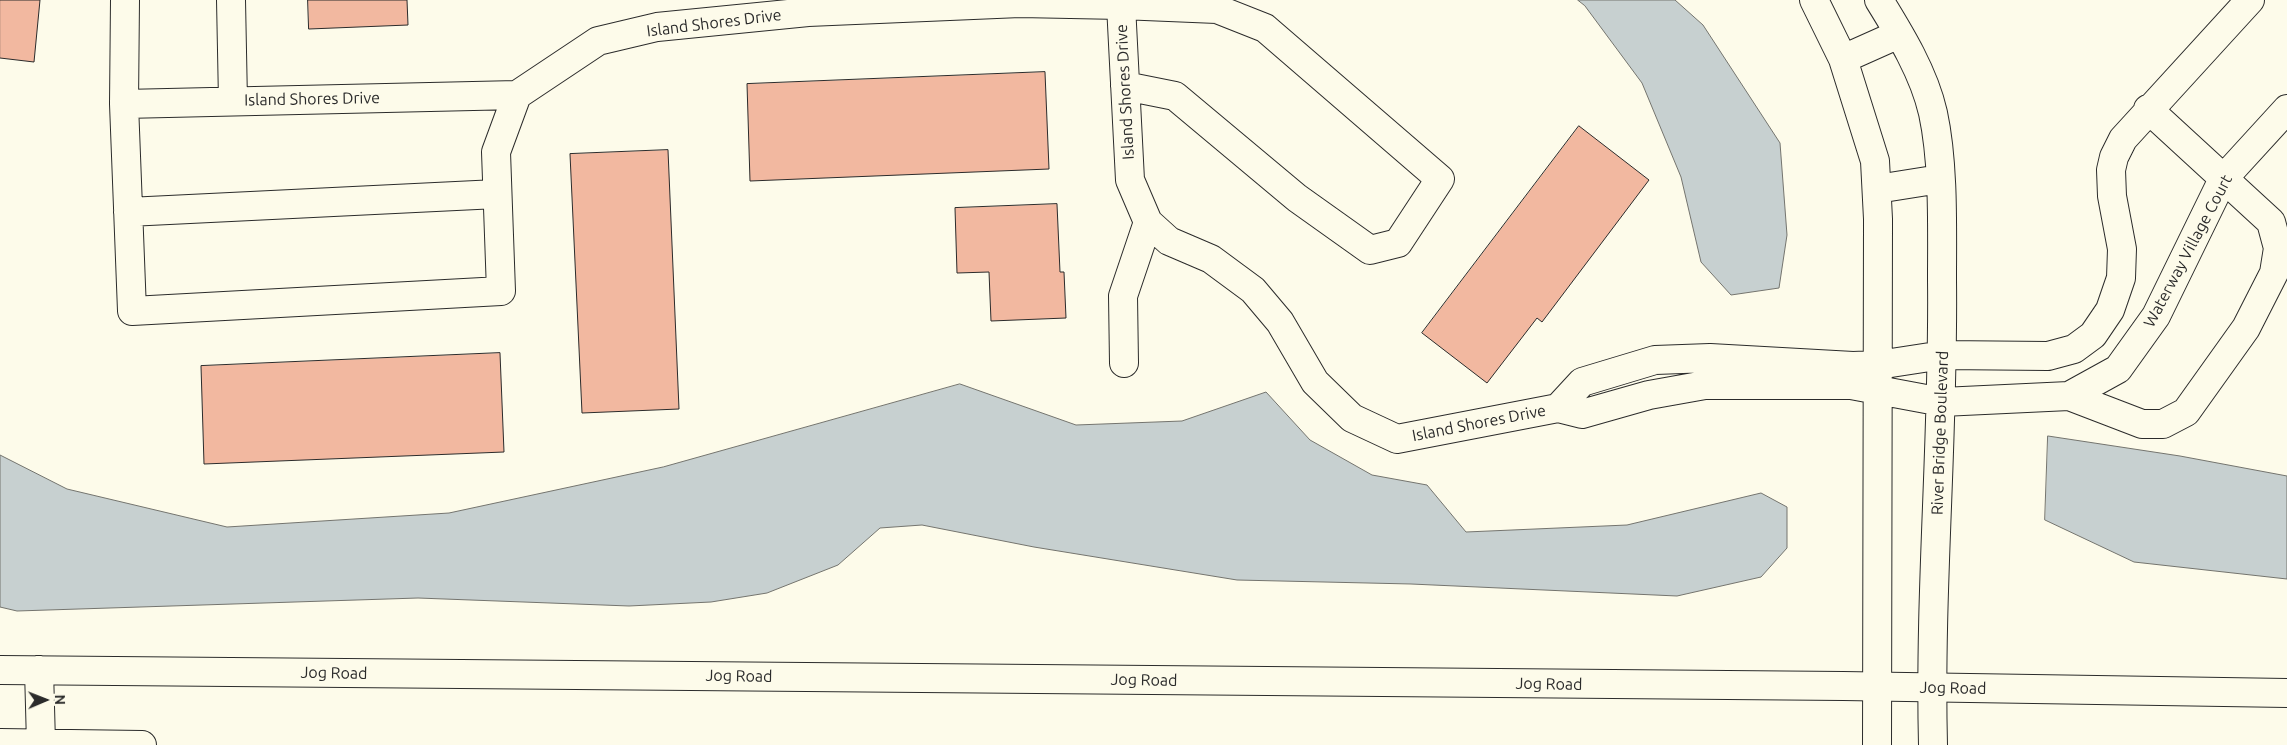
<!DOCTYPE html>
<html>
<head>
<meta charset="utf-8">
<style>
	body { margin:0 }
	#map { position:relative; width:2287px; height:745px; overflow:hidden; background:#fdfbea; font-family:Ubuntu,sans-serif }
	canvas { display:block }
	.north { position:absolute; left:20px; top:675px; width:50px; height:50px; -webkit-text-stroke:4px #fdfbea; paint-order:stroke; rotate:89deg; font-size:14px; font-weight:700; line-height:20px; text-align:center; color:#2b2b2b }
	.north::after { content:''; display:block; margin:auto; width:18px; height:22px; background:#2b2b2b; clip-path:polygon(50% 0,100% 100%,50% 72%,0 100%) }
</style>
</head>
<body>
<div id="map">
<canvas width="2287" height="745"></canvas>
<div class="north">N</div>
</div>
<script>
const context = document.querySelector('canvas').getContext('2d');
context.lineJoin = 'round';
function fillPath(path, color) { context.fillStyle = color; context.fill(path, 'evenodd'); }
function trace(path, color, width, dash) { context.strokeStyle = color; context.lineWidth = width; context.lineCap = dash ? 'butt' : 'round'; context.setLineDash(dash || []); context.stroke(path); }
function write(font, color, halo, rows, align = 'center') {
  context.font = font + ' Ubuntu,sans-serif'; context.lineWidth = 4; context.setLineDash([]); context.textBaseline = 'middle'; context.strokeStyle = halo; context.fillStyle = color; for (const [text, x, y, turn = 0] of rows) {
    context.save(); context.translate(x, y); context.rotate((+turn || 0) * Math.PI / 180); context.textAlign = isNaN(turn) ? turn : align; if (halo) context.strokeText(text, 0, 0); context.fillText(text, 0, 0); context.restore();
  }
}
const water = new Path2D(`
	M1578,0H1675L1703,25L1780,143L1787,235L1779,288L1731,295L1701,262L1681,177L1642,83L1585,6Z
	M960,384L1076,425L1182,421L1266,392L1310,440L1372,475L1427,485L1466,532L1627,525L1761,493L1787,507V548L1761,577L1677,596L1411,584L1237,580L1034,547L922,525L880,528L838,565L767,593L711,602L629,606L418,598L17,611L0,607V455L67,489L227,527L449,513L663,467Z
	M2048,436L2180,456L2287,476V579L2134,562L2045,520Z`);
fillPath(water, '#c7d0d0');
trace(water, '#74746e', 1);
const building = new Path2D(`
	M0,0H40L34,62L0,58Z
	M308,0H407L408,25L309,29Z
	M1045,72L1049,169L750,181L747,84Z
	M1579,126L1649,180L1542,322L1537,318L1487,383L1422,333Z
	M668,150L679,409L582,413L570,154Z
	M1057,204L1060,272H1064L1066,318L991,321L989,272L957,273L955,208Z
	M500,353L504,452L204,464L201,366Z`);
fillPath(building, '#f2b8a0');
trace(building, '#2b2b2b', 1);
const minor = new Path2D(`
	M125,0L124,104L517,95L598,41L657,27L808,12L1020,3L1121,5L1130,180L1148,222L1169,241L1211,259L1253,290L1280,322L1315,382L1352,418L1397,439L1558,408L1582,414L1649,395L1705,385H1851L1942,402L2069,396L2118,369L2156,316L2223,179L2287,109
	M231,0L233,101
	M1814,0L1843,59L1875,161L1878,219L1877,745
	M1879,0C1900,34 1924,73 1933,113C1944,164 1942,228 1942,280C1944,435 1929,590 1933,745
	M1121,5L1217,9L1265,28L1440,179L1398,243L1370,250L1297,198L1175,96L1125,86
	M1843,59L1899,34
	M124,104L132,311L501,291L496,152L517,95
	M1877,189L1940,179
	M128,212L497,194
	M1124,363L1123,296L1148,222
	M2069,396L2142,424H2163L2186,412L2246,328L2274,273L2278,248L2271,222L2148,109
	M1558,408L1582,382L1655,360L1710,358L1853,366L1878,365L1943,355L2048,356L2074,349L2093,335L2110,310L2121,278L2122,249L2112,196L2111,170L2114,157L2123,139L2250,0`);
const major = new Path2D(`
	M0,670L1843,686L2287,693
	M39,670L41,743
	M0,743L142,745`);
trace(minor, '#2b2b2b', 30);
trace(major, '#2b2b2b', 30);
trace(minor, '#fdfbea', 28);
trace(major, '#fdfbea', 28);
write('16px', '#2b2b2b', '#fdfbea', [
	["Island Shores Drive",714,23,-7],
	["Island Shores Drive",1125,92,-93],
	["Island Shores Drive",312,99,-1],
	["Waterway Village Court",2188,251,-62],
	["Island Shores Drive",1479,423,-11],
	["River Bridge Boulevard",1940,433,-88],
	["Jog Road",334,673,1],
	["Jog Road",739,676,1],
	["Jog Road",1144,680,1],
	["Jog Road",1549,684,1],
	["Jog Road",1953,688,1]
]);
</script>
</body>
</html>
